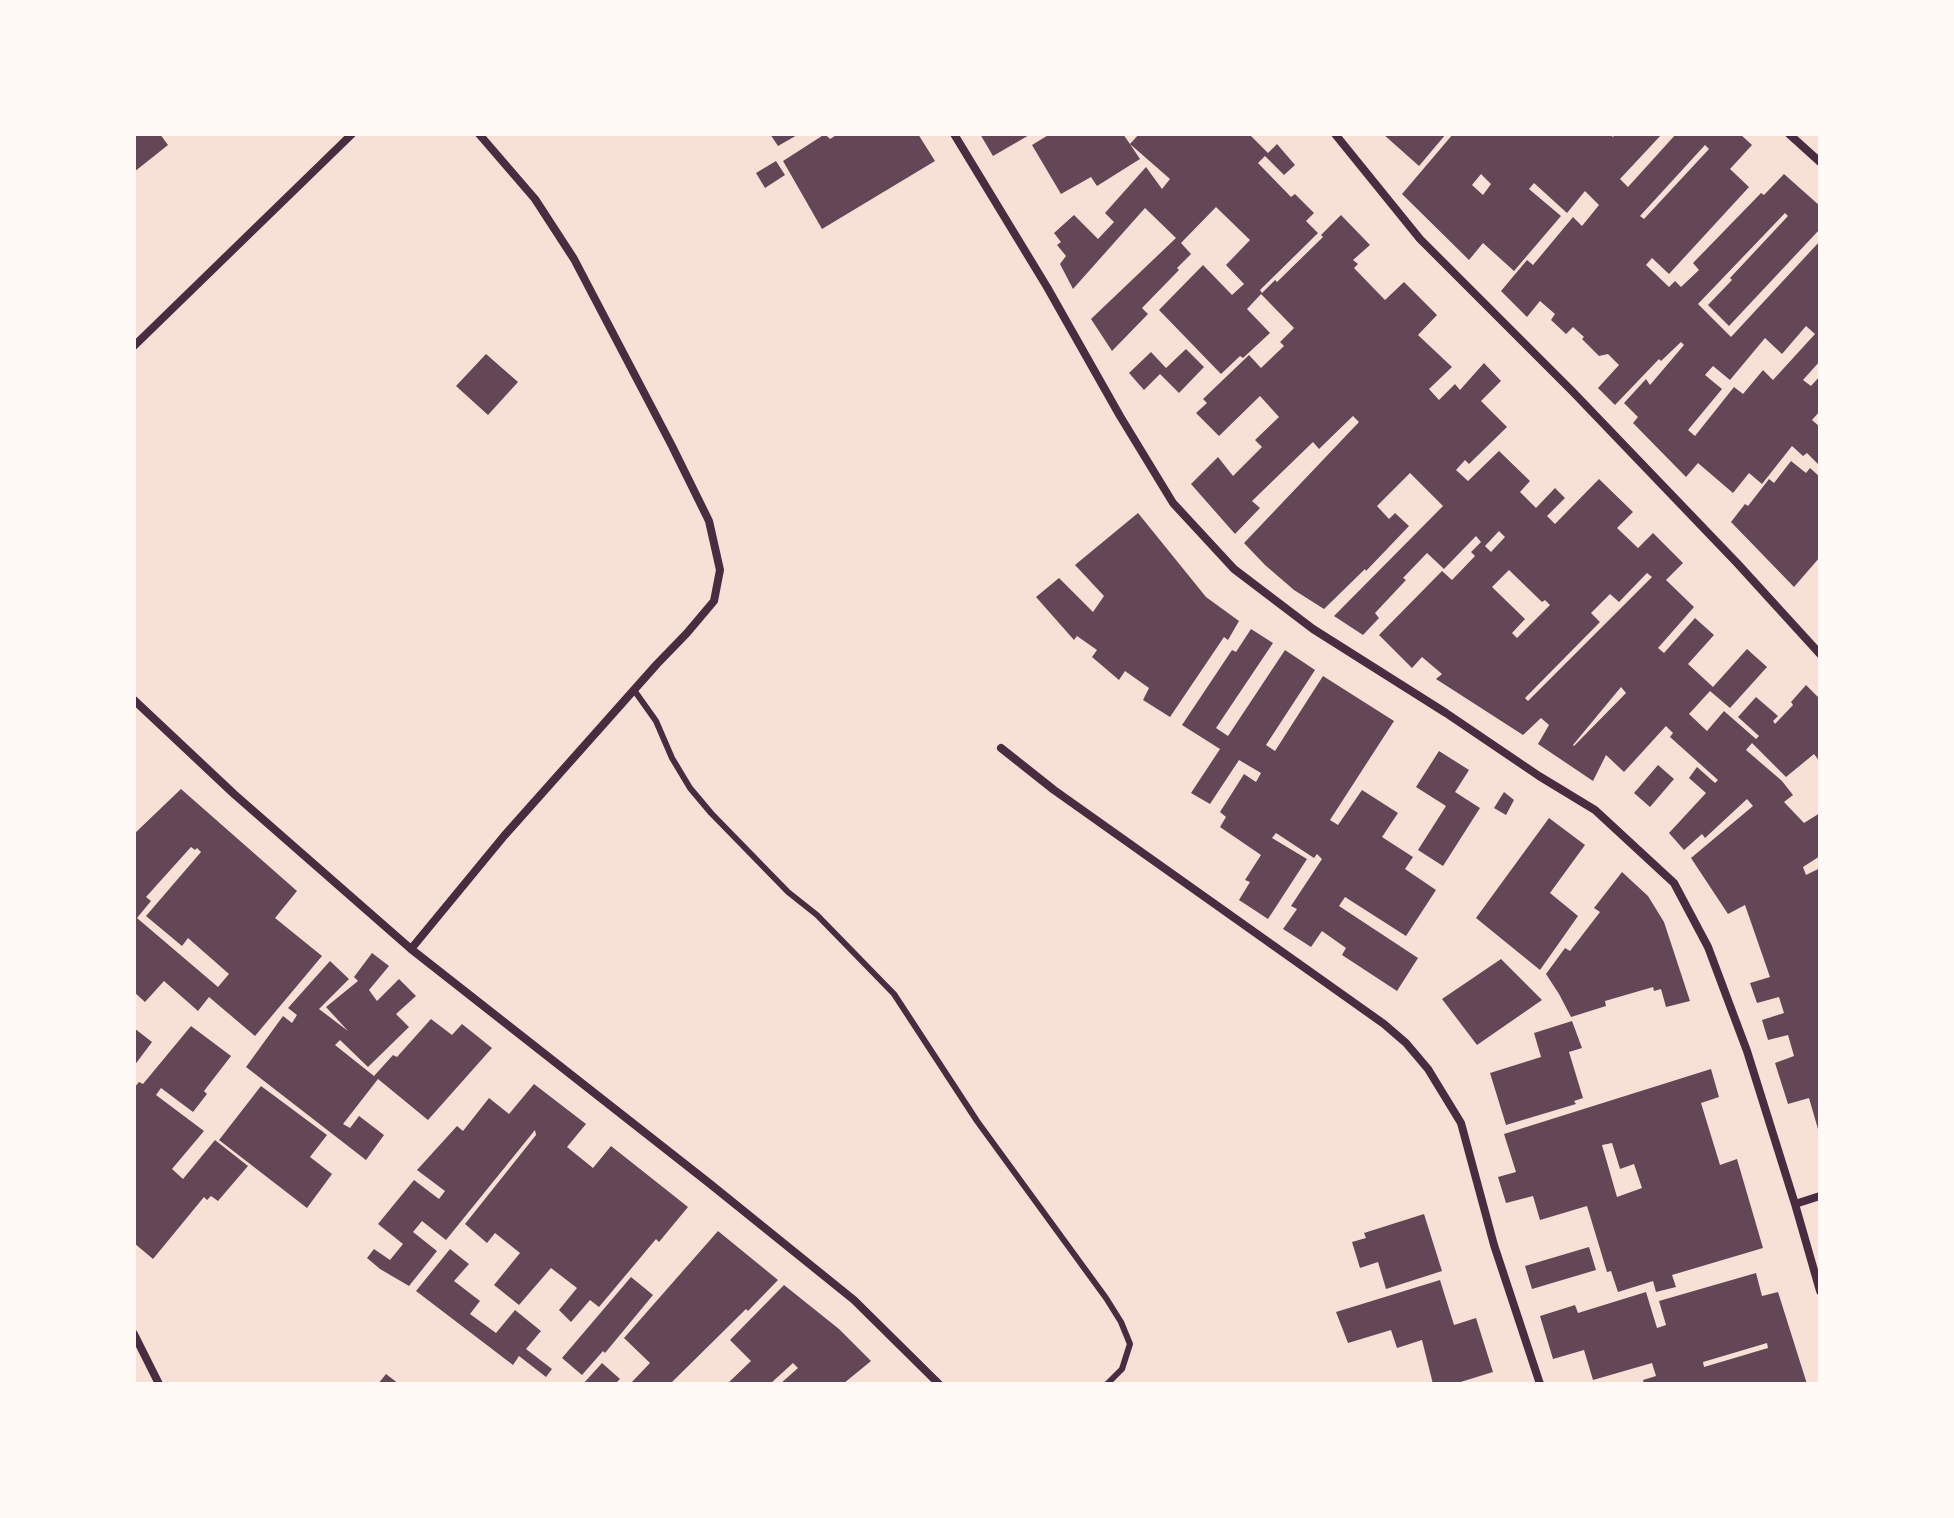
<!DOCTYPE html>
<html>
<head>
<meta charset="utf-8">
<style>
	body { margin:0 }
	#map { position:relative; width:1954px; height:1518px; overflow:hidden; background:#f7e1d7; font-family:Rubik,sans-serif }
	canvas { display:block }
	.frame { position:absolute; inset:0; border:136px solid #fffaf5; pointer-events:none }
</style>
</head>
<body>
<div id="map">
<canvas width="1954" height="1518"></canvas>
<div class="frame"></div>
</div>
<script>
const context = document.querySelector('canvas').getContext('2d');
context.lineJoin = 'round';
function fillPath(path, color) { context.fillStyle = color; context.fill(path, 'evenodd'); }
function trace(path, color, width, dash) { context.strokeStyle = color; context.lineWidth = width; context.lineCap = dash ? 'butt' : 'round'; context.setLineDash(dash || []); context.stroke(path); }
fillPath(new Path2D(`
	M134,134H160L168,145L134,172Z
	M770,134H799L778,146Z
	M825,134L830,139L838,134H918L935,161L822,229L783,161Z
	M980,134H1031L993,156Z
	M1050,134H1123L1130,144L1139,134H1249L1268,153L1277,144L1295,165L1284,175L1265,156L1258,163L1291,197L1295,194L1314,213L1306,221L1318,233L1260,290L1262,293L1275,280L1277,282L1323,237L1321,235L1341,215L1370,245L1353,260L1358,264L1354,268L1385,300L1404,282L1437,315L1418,335L1452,367L1429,389L1439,400L1455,384L1460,390L1484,363L1501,381L1481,401L1507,427L1469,464L1465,460L1456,470L1468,481L1499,451L1530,481L1520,492L1536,508L1555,488L1565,498L1547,516L1555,524L1599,479L1633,512L1617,528L1638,548L1653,533L1683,563L1666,580L1694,607L1658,648L1664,653L1695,618L1714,635L1688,664L1713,687L1747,649L1767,667L1730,708L1710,691L1689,714L1707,731L1724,711L1756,739L1759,736L1738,717L1756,697L1778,716L1773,721L1775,724L1793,705L1791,702L1806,685L1820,699V762L1814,754L1786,777L1752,743L1746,750L1782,781L1793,795L1784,802L1804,823L1820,813V856L1803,867L1806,875L1820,868V1136L1809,1098L1788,1104L1775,1063L1794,1056L1788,1035L1768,1040L1762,1020L1784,1013L1779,997L1757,1003L1750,983L1770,977L1745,905L1728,914L1691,858L1753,806L1747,799L1705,838L1702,834L1684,850L1669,833L1706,793L1689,778L1697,767L1715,783L1718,780L1670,737L1673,733L1666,726L1624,772L1606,755L1593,781L1538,744L1549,725L1541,718L1523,735L1436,679L1442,674L1422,657L1412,668L1379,635L1442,571L1452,580L1475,556L1471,552L1481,542L1476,536L1444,569L1427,553L1403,578L1406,580L1375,613L1379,618L1363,635L1334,616L1443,506L1410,473L1377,506L1389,519L1395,513L1409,526L1366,571L1365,569L1324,609L1294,590L1265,565L1244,543L1359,422L1353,416L1319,449L1313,442L1252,501L1260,508L1235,534L1191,484L1218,457L1233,476L1262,447L1255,440L1279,417L1260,396L1219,436L1196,413L1207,403L1203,399L1249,355L1261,368L1284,346L1280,342L1294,328L1261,294L1262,293L1247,309L1270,333L1243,358L1240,356L1221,374L1159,310L1203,265L1232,295L1244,284L1226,265L1250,240L1216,207L1181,243L1191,254L1177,268L1179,270L1142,308L1148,314L1112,351L1091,319L1176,238L1145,208L1073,289L1060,264L1066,256L1057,245L1061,242L1054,233L1074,215L1098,239L1114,222L1105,213L1146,167L1162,189L1170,179L1130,144L1140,159L1097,186L1091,177L1061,194L1032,145ZM1499,531L1505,537L1491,552L1485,546ZM1509,570L1542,602L1545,600L1550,605L1517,638L1512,633L1525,619L1492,587ZM1647,573L1652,577L1528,701L1525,698L1600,622L1591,613L1610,594L1619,602ZM1621,687L1626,693L1574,746L1573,745Z
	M1383,134H1446L1419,166Z
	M1453,134H1609L1613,137L1615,134H1662L1620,179L1628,187L1676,134H1740L1752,145L1730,169L1749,187L1669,274L1652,258L1646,265L1669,287L1675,281L1681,287L1699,270L1693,263L1761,193L1764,195L1784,174L1820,206V229L1729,326L1708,305L1732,280L1730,278L1788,216L1785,213L1698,304L1731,337L1820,241V361L1803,380L1811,386L1820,376V411L1812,420L1820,427V466L1807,453L1803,456L1792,446L1762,484L1749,473L1733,493L1698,463L1686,477L1633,423L1638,417L1624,403L1646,379L1650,385L1684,345L1681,342L1661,361L1659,359L1615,405L1598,388L1619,365L1608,354L1599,356L1582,339L1584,337L1573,327L1566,334L1551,320L1555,314L1540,301L1527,317L1501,291L1527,260L1533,265L1573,217L1582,226L1599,205L1585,191L1567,213L1534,183L1529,189L1561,216L1514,271L1483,243L1469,260L1402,194ZM1705,145L1709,149L1644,219L1640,216ZM1481,174L1491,184L1483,195L1472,185ZM1806,326L1815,334L1773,380L1763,370L1743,394L1734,387L1695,436L1688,430L1722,389L1705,375L1713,366L1730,380L1765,338L1782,354Z
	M776,161L785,175L765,188L756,173Z
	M1186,349L1204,367L1179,393L1160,374L1144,390L1129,373L1151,352L1166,368Z
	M486,354L518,382L488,415L456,386Z
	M1791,461L1806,473L1810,468L1820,477V557L1794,587L1731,522L1745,504L1748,506L1769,479L1774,483Z
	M1138,513L1206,597L1239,621L1228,640L1224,637L1170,717L1143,700L1149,688L1125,671L1119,680L1092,657L1097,650L1077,636L1074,640L1036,597L1059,578L1093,612L1104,596L1075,565Z
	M1251,629L1273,643L1216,728L1228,736L1285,650L1315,670L1266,745L1275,751L1323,676L1394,721L1330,820L1338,825L1362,790L1398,813L1382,837L1413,857L1405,869L1436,890L1406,936L1345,897L1339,906L1418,958L1397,991L1342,955L1346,948L1322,931L1311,947L1283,929L1297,909L1291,906L1322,859L1317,854L1314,858L1276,833L1272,838L1307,859L1268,919L1239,900L1250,882L1245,880L1261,855L1220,827L1226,817L1220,812L1244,774L1256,782L1261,773L1239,760L1210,804L1191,793L1220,749L1182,725L1232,650L1236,652Z
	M1439,751L1469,770L1455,792L1480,808L1443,866L1418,850L1446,806L1416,787Z
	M1658,765L1674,779L1650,807L1634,793Z
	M181,789L297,891L275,918L322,956L255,1036L209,997L198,1011L164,981L145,1002L134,992V834ZM191,847L195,850L197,848L201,852L146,916L182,946L188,938L229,974L218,987L137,918L151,901L146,897Z
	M1504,792L1514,800L1506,815L1494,808Z
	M1549,818L1585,845L1550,893L1578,916L1540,970L1476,918Z
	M1622,872L1648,896L1664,922L1690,1001L1666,1007L1661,989L1654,991L1653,987L1605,1001L1606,1006L1571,1017L1559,994L1546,974L1565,948L1570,951L1600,912L1594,908Z
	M372,953L389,966L369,990L377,1001L399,979L416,996L396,1014L409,1027L368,1067L340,1040L335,1045L374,1076L393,1055L397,1057L431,1019L452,1035L462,1024L492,1048L428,1120L378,1079L343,1124L350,1128L359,1116L384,1135L366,1160L246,1067L283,1016L292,1023L297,1015L288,1008L330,961L349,979L319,1009L348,1031L326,1007L358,981L354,977Z
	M1501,959L1542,1000L1477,1045L1442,999Z
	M1572,1021L1582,1048L1569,1052L1583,1098L1574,1101L1576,1104L1506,1125L1490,1073L1541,1057L1534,1033Z
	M191,1026L231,1056L204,1091L207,1094L193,1112L161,1088L156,1095L204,1131L172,1169L183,1179L215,1140L248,1166L218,1201L211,1196L207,1200L204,1197L153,1259L134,1243V1088L139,1082L143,1084Z
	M134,1028L152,1042L134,1066Z
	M1711,1069L1719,1097L1701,1103L1720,1165L1737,1159L1763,1248L1672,1275L1676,1287L1656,1292L1653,1281L1618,1292L1611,1271L1607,1272L1587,1206L1540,1220L1533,1196L1506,1203L1498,1177L1516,1172L1504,1134ZM1612,1143L1620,1169L1634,1164L1642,1188L1617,1197L1602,1145Z
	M534,1084L586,1124L567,1147L593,1168L611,1146L688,1207L659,1242L656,1239L599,1307L590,1300L571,1322L559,1310L577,1288L551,1268L519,1305L494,1285L520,1253L495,1233L487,1243L465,1224L536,1135L535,1130L446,1240L422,1221L413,1232L437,1251L409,1286L380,1269L367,1258L374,1249L390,1260L403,1244L378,1224L414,1180L439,1199L445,1191L417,1170L457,1126L463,1131L489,1098L509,1114Z
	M261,1086L327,1135L310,1157L332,1174L307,1208L219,1140Z
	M1424,1214L1442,1271L1386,1289L1378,1262L1360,1268L1352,1242L1366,1238L1364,1233Z
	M718,1231L778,1280L748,1311L746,1309L670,1384H630L650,1363L624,1338Z
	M1589,1247L1596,1270L1532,1289L1525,1266Z
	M450,1249L469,1264L454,1281L480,1301L470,1314L496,1333L515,1310L541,1331L526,1349L552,1369L546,1377L519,1356L513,1365L416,1291Z
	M1756,1273L1762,1296L1778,1292L1807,1384H1644L1643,1380L1656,1376L1652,1363L1593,1380L1584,1350L1553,1359L1540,1316L1575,1305L1578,1313L1646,1292L1657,1328L1666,1325L1659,1301ZM1767,1343L1768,1348L1704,1367L1703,1362Z
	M631,1277L653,1295L605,1353L603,1351L582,1375L562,1358Z
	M1440,1280L1454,1325L1476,1318L1493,1372L1454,1384H1433L1422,1340L1397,1348L1391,1330L1348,1343L1336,1312Z
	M784,1285L839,1329L871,1361L843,1384H780L798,1368L793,1363L770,1384H727L751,1361L730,1340Z
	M602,1363L620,1379L615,1384H583Z
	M386,1374L399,1384H378Z`), '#644757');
trace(new Path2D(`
	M634,690L656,721L672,758L690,788L711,813L788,892L817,915L894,994L977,1121L1106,1298L1121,1322L1130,1344L1122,1369L1107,1384`), '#4a2c40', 6);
trace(new Path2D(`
	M954,134L1047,287L1120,416L1173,503L1234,569L1313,629L1446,713L1539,776L1595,810L1674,883L1708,947L1747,1051L1795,1204L1820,1291
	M1335,134L1420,239L1573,392L1737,563L1820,654
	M1789,134L1820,162
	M134,346L352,134
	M134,700L234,794L411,949L709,1183L854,1300L939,1384
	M1001,748L1054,790L1384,1024L1406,1043L1428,1069L1461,1123L1494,1245L1540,1384
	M411,949L504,836L657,664L687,633L714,601L720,570L709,521L672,446L574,259L535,199L479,134
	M1795,1204L1820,1196
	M134,1334L159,1384`), '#4a2c40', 8);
</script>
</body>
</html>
